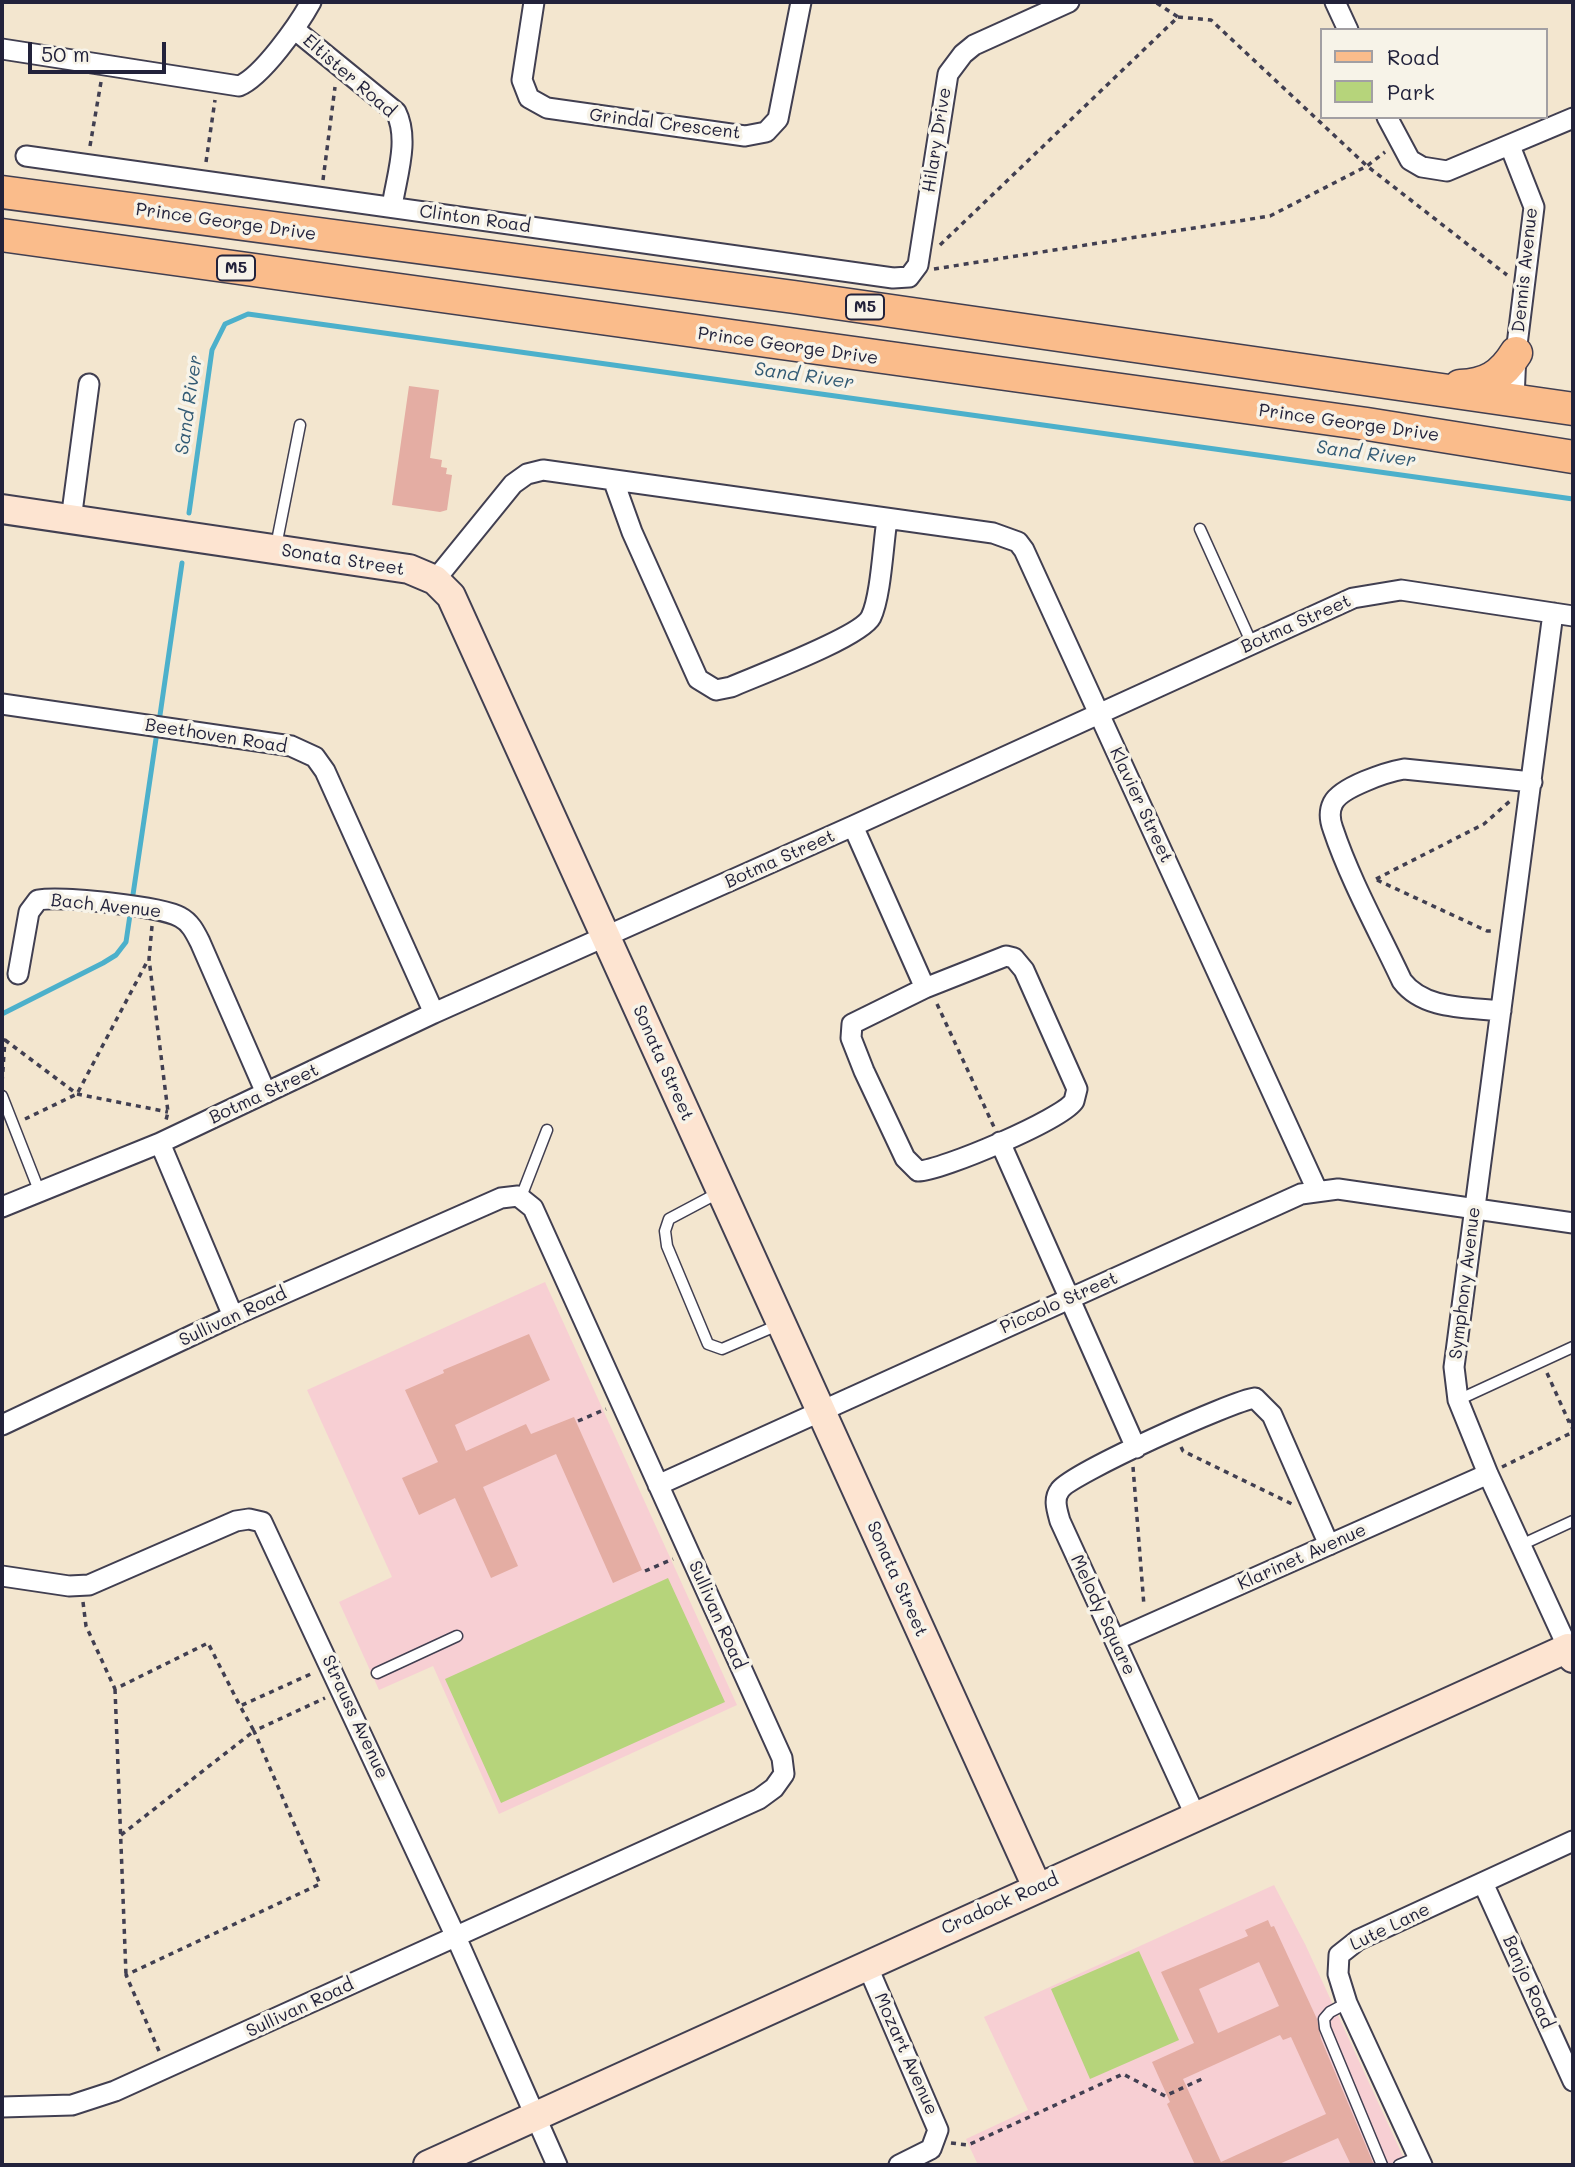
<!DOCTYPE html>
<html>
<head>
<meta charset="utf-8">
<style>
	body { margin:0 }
	#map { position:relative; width:1575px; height:2167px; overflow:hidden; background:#f3e6cf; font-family:Mali,sans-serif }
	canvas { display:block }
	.frame { position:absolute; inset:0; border:4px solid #22223b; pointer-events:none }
	.legend { position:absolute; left:1320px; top:28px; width:228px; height:91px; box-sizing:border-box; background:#f7f3e8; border:2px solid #a29fa3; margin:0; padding:9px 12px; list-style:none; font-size:21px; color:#22223b }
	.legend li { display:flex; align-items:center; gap:14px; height:35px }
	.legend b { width:35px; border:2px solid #a29fa3 }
	.scale { position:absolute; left:28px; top:42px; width:138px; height:32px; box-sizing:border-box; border:4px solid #22223b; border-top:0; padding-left:9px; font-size:21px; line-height:24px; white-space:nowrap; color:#22223b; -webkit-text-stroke:5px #f7f3e8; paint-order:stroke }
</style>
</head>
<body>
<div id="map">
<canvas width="1575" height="2167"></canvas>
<div class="frame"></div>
<ul class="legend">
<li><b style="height:9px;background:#fabc8b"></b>Road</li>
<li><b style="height:19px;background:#b6d47b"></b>Park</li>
</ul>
<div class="scale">50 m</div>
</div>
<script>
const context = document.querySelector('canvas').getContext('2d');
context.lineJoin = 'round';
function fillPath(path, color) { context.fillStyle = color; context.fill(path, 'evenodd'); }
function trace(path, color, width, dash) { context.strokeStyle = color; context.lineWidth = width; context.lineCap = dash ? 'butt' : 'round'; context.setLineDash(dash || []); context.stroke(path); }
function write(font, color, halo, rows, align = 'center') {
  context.font = font + ' Mali,sans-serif'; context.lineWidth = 7; context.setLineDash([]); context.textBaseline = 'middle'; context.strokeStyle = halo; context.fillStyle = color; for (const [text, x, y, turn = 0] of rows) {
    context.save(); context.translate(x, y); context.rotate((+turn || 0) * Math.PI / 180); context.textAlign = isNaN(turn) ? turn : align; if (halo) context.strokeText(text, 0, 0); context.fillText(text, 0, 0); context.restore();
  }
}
fillPath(new Path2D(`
	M545,1282L737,1705L499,1814L433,1666L379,1690L339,1602L392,1577L307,1390Z
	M1274,1885L1305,1944L1407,2165H978L966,2139L1028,2110L984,2017Z`), '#f7cfd3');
fillPath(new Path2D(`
	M668,1578L725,1702L501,1803L445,1679Z
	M1139,1951L1179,2040L1090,2079L1051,1989Z`), '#b6d47b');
trace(new Path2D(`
	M189,513L212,350L225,324L248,314L1573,499
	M159,722L182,563
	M2,1014L103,963L116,955L126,942L157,732`), '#4cb0cb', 5);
fillPath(new Path2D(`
	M409,386L439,390L430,458L442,460L441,467L447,468L446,474L452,475L447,510L440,512L392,505Z
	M529,1334L550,1380L455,1425L466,1451L526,1424L531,1434L574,1417L642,1570L613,1583L556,1454L483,1487L518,1566L491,1578L455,1498L419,1515L402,1478L438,1462L405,1390L444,1373L443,1370Z
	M1268,1920L1271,1927L1274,1926L1317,2019L1321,2039L1374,2165H1351L1338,2138L1277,2165H1195L1167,2104L1170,2102L1152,2062L1194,2043L1161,1972L1248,1936L1245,1930ZM1259,1962L1279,2006L1218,2033L1199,1989ZM1280,2035L1283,2040L1291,2037L1326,2114L1221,2162L1183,2079Z`), '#e4ada3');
const lane = new Path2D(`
	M1200,529L1252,644
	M276,546L300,425
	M2,1096L40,1193
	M718,1193L669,1219L665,1231L667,1246L708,1344L722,1349L778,1325
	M521,1197L547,1130
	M1458,1400L1573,1347
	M1521,1545L1573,1521
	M377,1673L457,1636
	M1347,2003L1330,2012L1324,2019L1325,2028L1382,2165
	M1399,2165L1418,2157`);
const street = new Path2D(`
	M534,2L522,80L529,98L547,108L745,136L766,132L778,119L801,2
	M1335,2L1348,30
	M294,29L396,112C410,140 396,178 392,207
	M2,49L239,86C262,77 299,24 311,2
	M1387,117L1410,160L1422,167L1447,171L1573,118
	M1510,146L1534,207L1516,353L1514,399
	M26,156L893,278L909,277L918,265L948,74L963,54L974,45L1069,2
	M614,482L632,532L698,679L716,690L731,687C756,676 861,637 871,617C881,596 883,545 887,520
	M71,520L89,384
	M435,580L513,484L527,474L543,470L993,533L1018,542L1024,550L1317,1190
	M1553,613L1454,1367L1458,1400L1488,1474L1568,1648L1573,1645
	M2,704L291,746L315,757L325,771L434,1013
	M853,826L925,988
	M1006,956L1014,958L1024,970L1077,1089L1074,1101C1063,1119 941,1171 918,1171L905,1158L864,1071L851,1038L852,1024L925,988Z
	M18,974L29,912L38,900C61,896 161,906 180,917C190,922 195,932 200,942L266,1093
	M1501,1011C1467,1007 1424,1010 1402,981C1379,932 1350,880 1333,829C1330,821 1329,811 1333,803C1341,787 1387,772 1404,769L1532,782
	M1000,1142L1136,1448
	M160,1143L233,1316
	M2,1207L160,1143L434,1013L853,826L1353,598L1401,590L1573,616
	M2,1425L233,1316L501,1198L518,1196L533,1208L782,1758L784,1774L774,1788L759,1799L115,2091L72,2105L2,2107
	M658,1485L1301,1194L1338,1189L1573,1223
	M2,1576L69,1586L89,1585L236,1521L249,1519L262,1522L456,1937L557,2165
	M1115,1640L1488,1474
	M1196,1817L1060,1521C1057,1510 1053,1499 1060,1490C1070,1474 1234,1400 1255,1398L1272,1415L1329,1545
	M1483,1883L1573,2081
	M867,1965L938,2130L931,2149L899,2165
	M1422,2165L1347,2003L1338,1974L1339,1955L1358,1940L1573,1841`);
const secondary = new Path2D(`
	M2,509L409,569L435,580L451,596L1037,1887
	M428,2165L1568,1648L1573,1658`);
const primary = new Path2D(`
	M2,192L794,297L1573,409
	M2,235L1367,424L1573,457
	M1460,386C1486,385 1502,376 1516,353`);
trace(lane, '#413f51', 13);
trace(street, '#413f51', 23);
trace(secondary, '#413f51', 32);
trace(primary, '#413f51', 35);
trace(new Path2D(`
	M1178,17L1211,20L1367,166L1507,275
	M90,146L101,82
	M206,162L215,100
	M323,180L335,87
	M940,245L1178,17L1155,2
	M934,269L1270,216L1367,166L1385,152
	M1376,879L1484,824L1510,801
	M1377,880L1487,931H1494
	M152,926L149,959L168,1112L166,1120
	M937,1004L994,1127
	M2,1040H5L2,1083
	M5,1040L77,1094L168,1112
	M25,1119L77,1094L148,960
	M1547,1373L1569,1422
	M1573,1420L1569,1422L1573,1429
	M578,1421L606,1409
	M1181,1447L1183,1451L1292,1504
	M1133,1467L1144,1606
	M1502,1467L1573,1432
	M645,1571L673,1559
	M83,1602L86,1626L115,1689L208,1643L240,1706L313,1673
	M115,1689L126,1975
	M121,1835L254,1731L240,1706
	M159,2051L126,1975L320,1884L254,1731L325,1698
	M951,2143L968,2145L1123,2074L1165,2096L1204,2078`), '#413f51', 3.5, [5, 5]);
trace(lane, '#fff', 10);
trace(street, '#fff', 19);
trace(secondary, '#fde4d1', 28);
trace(primary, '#fabc8b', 32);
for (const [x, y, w] of [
	[236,268,38],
	[865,307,38]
]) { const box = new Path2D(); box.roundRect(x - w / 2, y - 12.5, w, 25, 5); context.fillStyle = '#f7f3e8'; context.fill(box); trace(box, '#22223b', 2); }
write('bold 16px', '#22223b', null, [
	["M5",236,268],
	["M5",865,307]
]);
write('18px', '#22223b', '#f7f3e8', [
	["Eltister Road",349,76,41],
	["Grindal Crescent",665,124,7],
	["Hilary Drive",937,140,-81],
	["Clinton Road",475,219,8],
	["Prince George Drive",226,222,8],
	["Dennis Avenue",1525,270,-84],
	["Prince George Drive",788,346,8],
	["Prince George Drive",1349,423,8],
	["Sonata Street",343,560,9],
	["Botma Street",1296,624,-24],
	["Beethoven Road",216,736,9],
	["Klavier Street",1141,805,65],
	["Botma Street",780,859,-24],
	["Bach Avenue",106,906,6],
	["Sonata Street",663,1063,66],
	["Botma Street",264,1094,-25],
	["Symphony Avenue",1465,1283,-83],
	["Piccolo Street",1059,1303,-24],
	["Sullivan Road",233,1317,-25],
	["Klarinet Avenue",1302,1557,-24],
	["Sonata Street",897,1579,66],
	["Sullivan Road",717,1615,66],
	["Melody Square",1103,1615,65],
	["Strauss Avenue",355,1717,65],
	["Cradock Road",1000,1904,-24],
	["Lute Lane",1390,1927,-26],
	["Banjo Road",1528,1982,66],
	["Sullivan Road",300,2008,-25],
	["Mozart Avenue",906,2054,66]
]);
write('italic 19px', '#335b75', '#f7f3e8', [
	["Sand River",804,376,8],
	["Sand River",189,405,-82],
	["Sand River",1366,454,8]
]);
</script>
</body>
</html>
